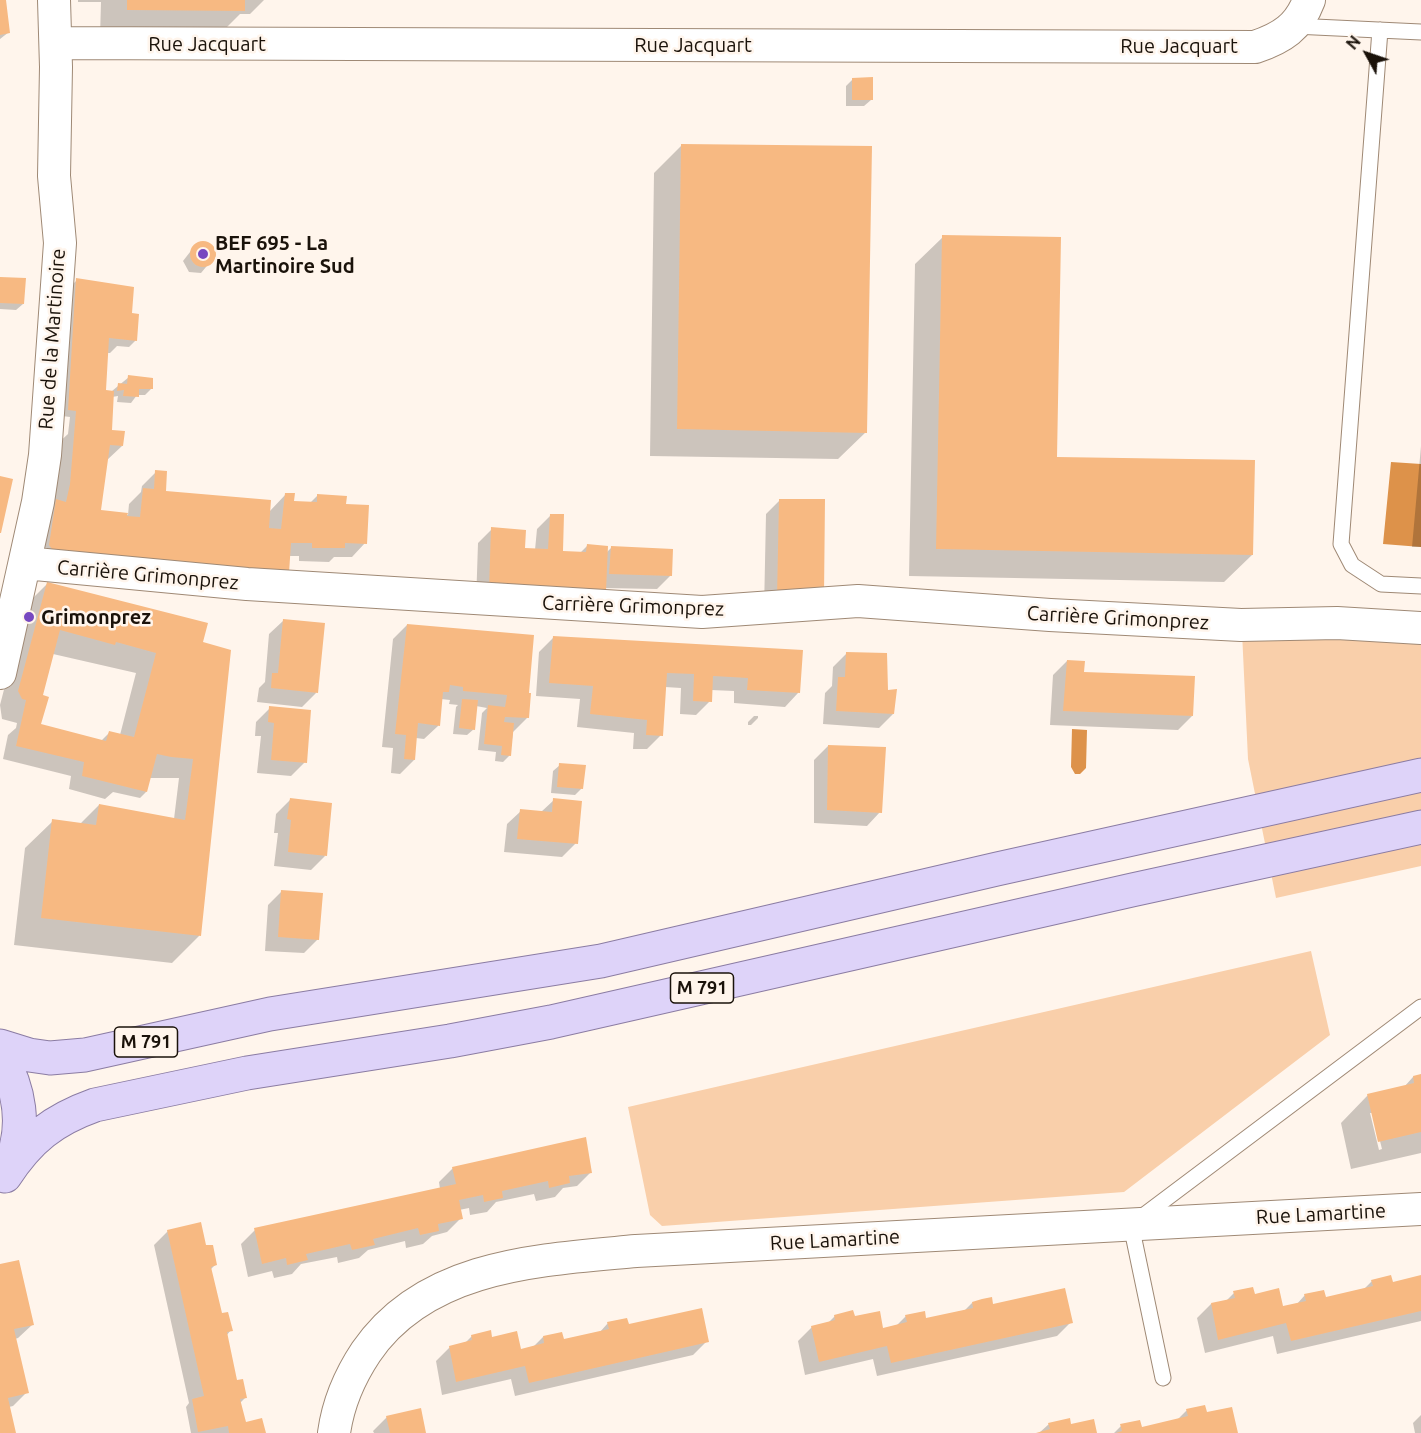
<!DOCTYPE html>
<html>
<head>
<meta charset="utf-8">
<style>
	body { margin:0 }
	#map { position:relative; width:1421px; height:1433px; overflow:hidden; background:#fff5ec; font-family:Ubuntu,sans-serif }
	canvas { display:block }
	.north { position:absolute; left:1337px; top:24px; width:60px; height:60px; -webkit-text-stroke:4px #fff5ec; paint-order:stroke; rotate:310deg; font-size:16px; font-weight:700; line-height:24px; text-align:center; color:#1a120a }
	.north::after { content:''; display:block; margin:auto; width:21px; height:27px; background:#1a120a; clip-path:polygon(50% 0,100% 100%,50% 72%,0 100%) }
</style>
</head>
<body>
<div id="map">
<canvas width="1421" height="1433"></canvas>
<div class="north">N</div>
</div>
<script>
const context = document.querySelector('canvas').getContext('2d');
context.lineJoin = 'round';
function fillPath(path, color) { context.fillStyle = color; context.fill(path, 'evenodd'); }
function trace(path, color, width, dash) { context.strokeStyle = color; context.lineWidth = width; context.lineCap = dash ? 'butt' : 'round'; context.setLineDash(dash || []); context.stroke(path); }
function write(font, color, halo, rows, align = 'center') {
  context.font = font + ' Ubuntu,sans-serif'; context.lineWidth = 5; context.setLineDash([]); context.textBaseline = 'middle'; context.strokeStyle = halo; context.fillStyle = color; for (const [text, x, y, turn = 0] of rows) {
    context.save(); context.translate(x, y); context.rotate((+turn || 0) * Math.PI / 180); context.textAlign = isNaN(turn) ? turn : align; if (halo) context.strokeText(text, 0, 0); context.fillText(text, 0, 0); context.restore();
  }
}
fillPath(new Path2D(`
	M1241,611L1421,616V866L1276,898L1248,759Z
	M1311,951L1330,1035L1124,1192L662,1226L650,1215L628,1107Z`), '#f9cfaa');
fillPath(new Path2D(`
	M1391,462L1421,464V547L1383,544Z
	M1072,729L1087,730L1086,768L1080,774H1075L1071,767Z`), '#dd924a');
fillPath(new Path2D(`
	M0,0H4L9,32L0,39Z
	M78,0H264L250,14H240L216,38L100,37L101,2H78Z
	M853,79L871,100L864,106H846V86Z
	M682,145L866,432L838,459L650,456L654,173Z
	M943,237L1055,459L1252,555L1224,582L909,576L915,264Z
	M197,243L210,244L216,255L201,273L189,272L183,261Z
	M0,279L23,304L16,310L0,309Z
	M77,280L131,314L136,340L129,347L117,346L110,353H107L102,391H112L129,377L151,389L145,395H137L131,403L117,402L118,396L112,397L110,431L122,446L106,461L99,511L128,515L129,504L141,492L142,486L156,472L164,492L269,512L286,494L293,502L310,503L318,495L345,505L365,543L352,557H334L329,562L299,561V556H289L34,574L53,448L68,434L70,417L62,416L63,294Z
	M1421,446V547H1412Z
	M780,500L822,594L764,610L766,514Z
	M551,515L561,552L580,553L587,546L606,553L612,547L671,575L657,589L604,588L476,603L478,543L492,529L524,549L535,550L537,529Z
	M47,584L201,643L199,936L172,963L14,945L25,848L53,821L80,824L99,805L174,819L179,778H150L146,792L140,798L113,792L105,799L69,789L71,776L3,759L8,735L16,728L17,723L2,719L0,705L26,605ZM53,654L136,673L120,735L109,733L101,741L39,725L41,696Z
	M283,621L316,693L302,707L257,702L259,688L265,682L269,634Z
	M407,625L532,636L527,718L513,732L510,755L503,762L495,761L496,752L478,750L482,713L487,708L476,706L474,729L467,735L453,734L456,707L458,705L449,704L450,700L441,699L438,726L424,739L416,738L414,760L400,774L391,773L393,748L382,747L393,639Z
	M553,638L802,652L798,693L785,707L734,703V691L711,690L710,701L696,715L680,714L681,688L665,687L661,735L647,749H633L634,733L577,727L580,699L536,696L539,652Z
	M847,653L887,692L893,714L879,728L823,724L825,693L832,686L833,667Z
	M1067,661L1082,673L1192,716L1178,730L1050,725L1053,675Z
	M270,708L305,762L291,776L257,773L261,736H255L256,722Z
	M754,716H758V718L751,725H748V722Z
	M828,746L880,812L867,826L814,823V760Z
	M560,765L582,788L575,795L551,793L553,771Z
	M290,800L325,856L311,870L274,866L278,833H274L276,814Z
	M554,800L576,843L562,857L504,852L507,824L521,811L541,812Z
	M282,891L318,939L304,953L265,951L268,905Z
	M1421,1076V1153L1351,1169L1341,1123L1368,1095L1404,1087L1413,1077ZM1370,1113H1373L1382,1149L1379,1150Z
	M453,1168L591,1172L577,1186L563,1188L555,1197L536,1201L534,1194L496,1202L487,1212L470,1215L469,1208L459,1210L461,1218L447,1232L432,1236L423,1244L406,1248L405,1241L368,1250L359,1258L338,1263L337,1257L301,1264L292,1274L274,1278L272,1271L248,1277L241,1244L255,1230L440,1189L439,1182Z
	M168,1231L205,1247L216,1264L210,1270L220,1315L231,1330L226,1336L236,1382L246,1397L240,1403L245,1424L265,1433H191L186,1407L189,1403L154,1245Z
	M0,1266L32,1325L18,1338L15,1339L27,1392L13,1406L9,1407L14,1433H0Z
	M1421,1277V1321L1277,1354L1273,1336L1205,1353L1197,1318L1211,1304L1226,1301L1234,1293L1254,1296L1281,1307L1296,1305L1305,1295L1325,1298L1363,1290L1372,1281L1391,1284Z
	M972,1303L1071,1322L1057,1336L877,1376L873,1359L805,1375L798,1341L812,1327L827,1324L835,1316L854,1318L882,1330L896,1326L906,1316L925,1320L964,1311Z
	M608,1323L707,1341L693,1355L515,1396L511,1379L442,1395L436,1361L450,1347L464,1344L472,1336L491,1339L520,1350L533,1347L543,1337L563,1341L599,1333Z
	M1187,1410L1206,1414L1236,1433H1114L1121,1426L1141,1428L1177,1420Z
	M1421,1415V1433H1415L1413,1423Z
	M387,1417L425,1433H374L373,1431Z
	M1049,1424L1070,1426L1096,1433H1039Z`), '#0003');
fillPath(new Path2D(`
	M0,0H6L10,33L0,35Z
	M127,0H245V11L127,10Z
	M873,77V100H852V78Z
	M681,144L872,146L867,433L677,429Z
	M942,235L1061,237L1057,457L1255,460L1253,555L936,549Z
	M190 254a13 13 0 1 1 26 0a13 13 0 1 1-26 0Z
	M0,277L26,278L24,304L0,303Z
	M76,278L134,287L132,313L139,314L137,341L109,338L106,390L114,391L112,430L125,431L123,446L110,445L101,510L128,513L127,516L140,517L143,488L154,489L155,470L167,471L166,491L271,500L269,528L281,529L285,493H295L294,501L317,502V494L347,496L346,504L369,505L367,544L345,543V548H312V543H291L289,573L56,554L49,545L56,499L66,502L70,484L76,411L68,410Z
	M128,375L153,378V389H139V397L123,396L124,390L117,391L118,383L127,384Z
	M0,476L13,479L1,533H0Z
	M779,499H825L824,595L777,597Z
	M550,514H564L563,551L586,552L587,544L608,546L606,591L489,590L491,527L526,530L525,548L548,549Z
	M611,546L673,549L672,576L609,574Z
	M47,582L208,623L203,642L231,650L201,936L41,918L52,819L96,825L99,804L185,820L193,759L171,757L157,754L147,792L82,776L84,762L16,746L26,700L22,699L18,691ZM60,630L115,645L116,642L156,653L134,737L109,731L106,741L41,724L49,697L43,695Z
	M283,619L325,623L318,693L271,688L272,673H278Z
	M407,624L534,635L529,693H531L529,718L505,717L504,722L514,723L511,756L501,755L502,746L484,744L488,705L505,707L507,695L463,691V687L450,685L449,692H443L440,726L418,723L415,760L404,759L406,735L395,734Z
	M553,636L803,650L800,693L747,690L748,678L713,676L712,702L693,701L694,674L667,673L663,736L646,735L647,720L590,714L593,686L549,683Z
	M846,652L887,653L888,690L897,689L894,714L836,711L838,677H845Z
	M1067,660L1085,661L1084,672L1195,676L1193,716L1063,711Z
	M462,699L478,700L475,730L459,728Z
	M269,706L311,710L307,763L271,760L274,723L268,722Z
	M828,745L886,747L882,813L827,810Z
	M559,763L586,765L583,789L557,787Z
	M290,798L332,803L327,856L288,852L291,820L287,819Z
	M553,798L582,801L578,844L517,839L520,809L552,812Z
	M281,890L323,893L319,940L278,937Z
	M1421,1074V1132L1378,1142L1367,1094L1414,1083L1413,1076Z
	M586,1137L592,1173L569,1176L570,1183L549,1188L548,1181L502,1191L503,1198L484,1202L483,1195L459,1200L463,1219L438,1224L439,1231L420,1235L418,1228L373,1239L375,1245L352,1250L350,1244L306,1254L308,1260L287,1265L286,1258L262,1264L254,1228L456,1184L452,1167Z
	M201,1222L206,1245H213L217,1265L211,1267L222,1313L228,1312L233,1331L227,1332L237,1380L243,1379L247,1398L240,1399L246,1422L262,1418L266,1433H229L228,1426L198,1432L192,1399L204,1396L167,1230Z
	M19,1260L34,1325L14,1329L29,1393L8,1398L16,1433H0V1264Z
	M1391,1275L1393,1282L1421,1275V1311L1291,1341L1286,1323L1218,1340L1211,1303L1235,1298L1233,1291L1253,1287L1255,1294L1279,1288L1283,1306L1306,1301L1304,1294L1324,1290L1326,1297L1373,1286L1371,1280Z
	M1065,1288L1073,1323L891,1363L887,1346L819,1362L811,1326L835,1320L834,1315L853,1310L855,1316L880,1311L883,1328L907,1322L905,1315L925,1311L926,1318L973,1308L972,1302L982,1299L992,1297L993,1304Z
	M702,1308L709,1342L529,1383L525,1366L456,1382L449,1346L472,1340L471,1335L491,1330L492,1337L517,1331L521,1349L544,1343L543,1336L562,1332L564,1339L609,1329L607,1322L627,1318L629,1324Z
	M1205,1405L1207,1412L1232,1407L1238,1433H1116L1122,1431L1120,1424L1140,1420L1142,1427L1188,1416L1186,1409Z
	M421,1408L426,1433H390L386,1416Z
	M1070,1418L1071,1424L1094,1419L1097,1433H1036L1050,1429L1048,1423Z`), '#f7b982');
const lane = new Path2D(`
	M1294,26L1421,32
	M1380,30L1341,544L1352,565L1381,584L1421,586
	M1163,1378L1131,1225L1421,1007`);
const street = new Path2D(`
	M56,43L1255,47C1282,38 1299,27 1309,0
	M25,563L247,584L702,612L858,601L1050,615L1241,625L1337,623L1421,628
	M0,673L38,502L45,455L60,243L54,176L56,67L54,0
	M334,1433C338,1404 350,1376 366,1352C426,1264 540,1260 636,1251L1421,1209`);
const primary = new Path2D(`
	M0,1046L29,1055L50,1058L85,1055L270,1014L601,961L997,869L1421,775
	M0,1055C20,1089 26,1126 11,1163
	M5,1176C29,1139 53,1120 95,1105L247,1073L450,1041L551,1022L1132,890L1421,827`);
trace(lane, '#9f8975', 17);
trace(street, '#9f8975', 34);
trace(primary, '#8b7ca3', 35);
trace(lane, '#fff', 15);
trace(street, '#fff', 32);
trace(primary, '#ded3f9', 33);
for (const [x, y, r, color] of [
	[203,254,6,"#7748c0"],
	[29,617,6,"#7748c0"]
]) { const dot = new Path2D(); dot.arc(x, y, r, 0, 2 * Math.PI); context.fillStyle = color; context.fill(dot); trace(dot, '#fff5ec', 2); }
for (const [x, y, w] of [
	[702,988,63],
	[146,1042,63]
]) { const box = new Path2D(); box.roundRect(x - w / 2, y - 15, w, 30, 4.5); context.fillStyle = '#fff5ec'; context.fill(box); trace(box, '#1a120a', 1.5); }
write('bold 18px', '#1a120a', null, [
	["M 791",702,988],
	["M 791",146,1042]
]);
write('20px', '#1a120a', '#fff5ec', [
	["Rue Jacquart",207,44],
	["Rue Jacquart",693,45],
	["Rue Jacquart",1179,46],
	["Rue de la Martinoire",52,339,-86],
	["Carrière Grimonprez",148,575,5],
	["Carrière Grimonprez",633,606,2],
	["Carrière Grimonprez",1118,618,3],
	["Rue Lamartine",1321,1214,-3],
	["Rue Lamartine",835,1240,-3]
]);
write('bold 20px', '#1a120a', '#fff5ec', [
	["BEF 695 - La",215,243],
	["Martinoire Sud",215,266],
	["Grimonprez",41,617]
], 'left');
</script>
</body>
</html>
